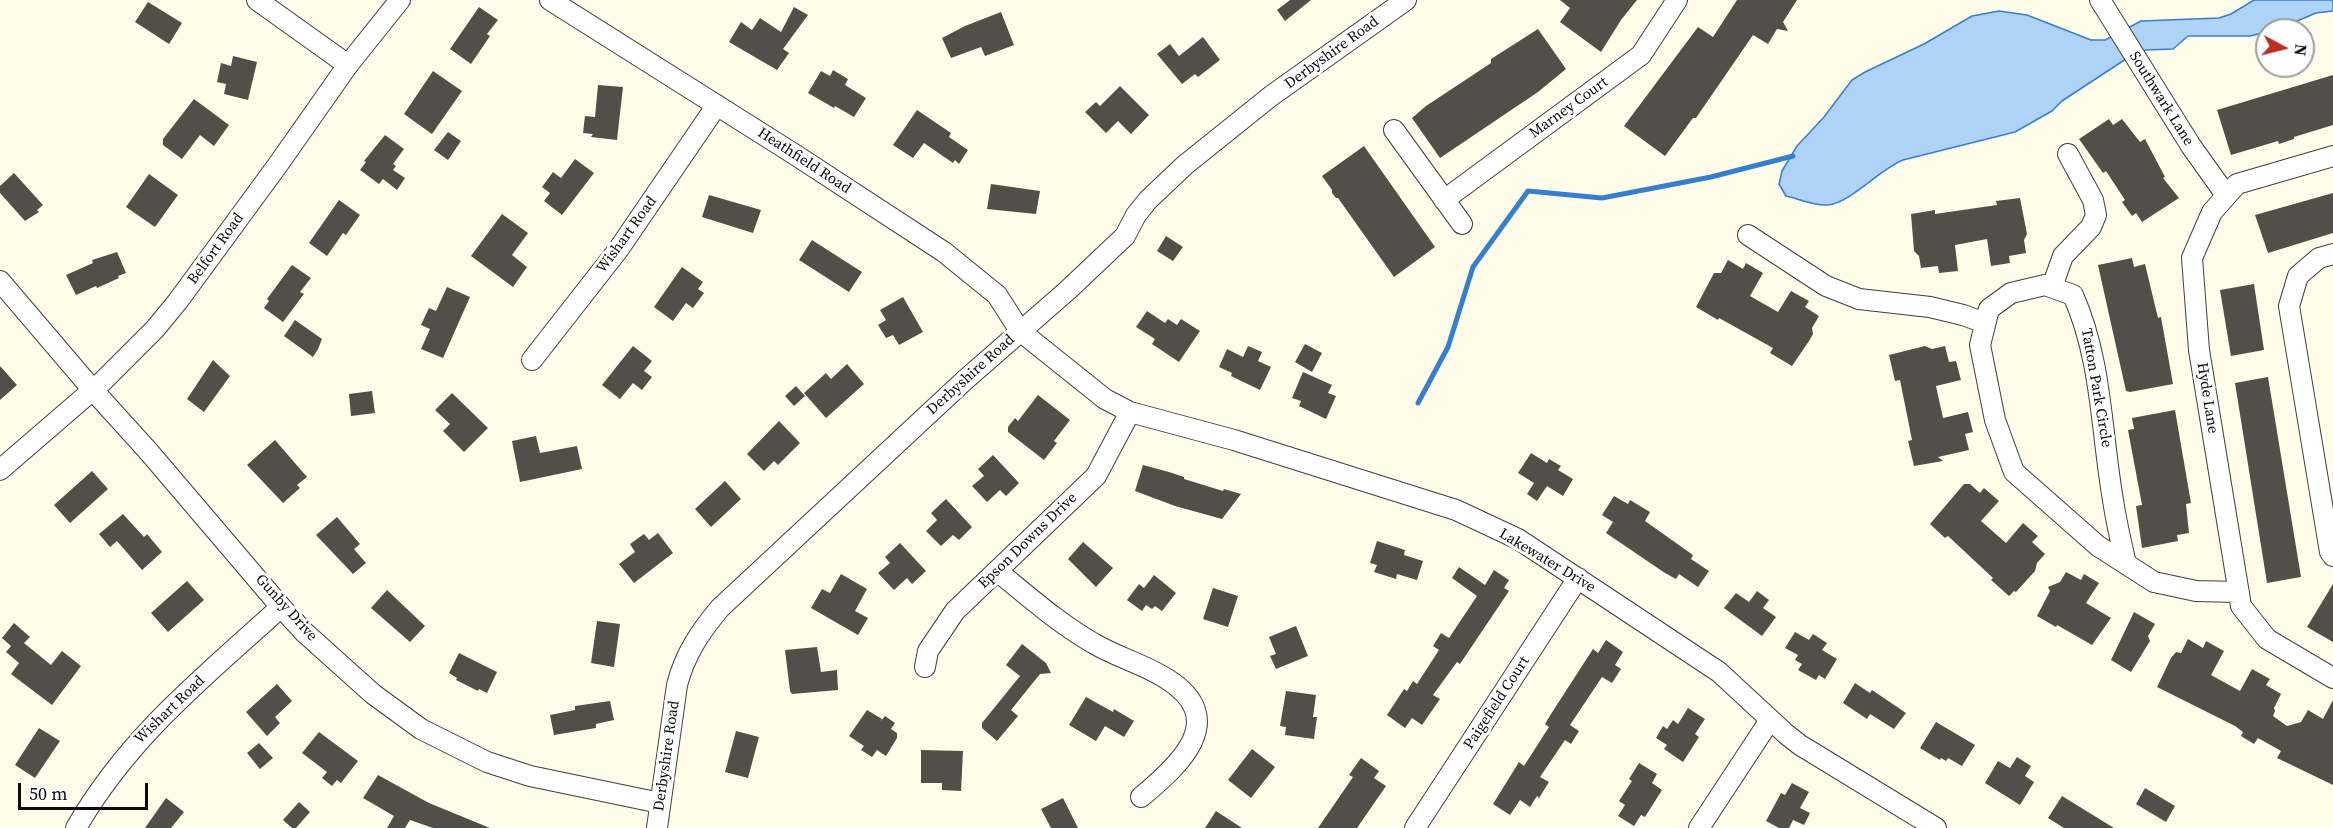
<!DOCTYPE html>
<html>
<head>
<meta charset="utf-8">
<style>
	body { margin:0 }
	#map { position:relative; width:2333px; height:828px; overflow:hidden; background:#fffdea; font-family:"Source Serif 4",serif }
	canvas { display:block }
	.north { position:absolute; left:2255px; top:18px; width:60px; height:60px; box-sizing:border-box; background:#fff; border:2px solid #9d9d9d; border-radius:50%; rotate:97deg; font-size:16px; font-weight:700; line-height:24px; text-align:center; color:#0b0b0b }
	.north::after { content:''; display:block; margin:auto; width:21px; height:27px; background:#bc2d23; clip-path:polygon(50% 0,100% 100%,50% 72%,0 100%) }
	.scale { position:absolute; left:18px; top:783px; width:130px; height:27px; box-sizing:border-box; border:3px solid #0b0b0b; border-top:0; padding-left:8px; font-size:18px; line-height:21px; white-space:nowrap; color:#0b0b0b; -webkit-text-stroke:4px #fff; paint-order:stroke }
</style>
</head>
<body>
<div id="map">
<canvas width="2333" height="828"></canvas>
<div class="north">N</div>
<div class="scale">50 m</div>
</div>
<script>
const context = document.querySelector('canvas').getContext('2d');
context.lineJoin = 'round';
function fillPath(path, color) { context.fillStyle = color; context.fill(path, 'evenodd'); }
function trace(path, color, width, dash) { context.strokeStyle = color; context.lineWidth = width; context.lineCap = dash ? 'butt' : 'round'; context.setLineDash(dash || []); context.stroke(path); }
function write(font, color, halo, rows, align = 'center') {
  context.font = font + ' "Source Serif 4",serif'; context.lineWidth = 6; context.setLineDash([]); context.textBaseline = 'middle'; context.strokeStyle = halo; context.fillStyle = color; for (const [text, x, y, turn = 0] of rows) {
    context.save(); context.translate(x, y); context.rotate((+turn || 0) * Math.PI / 180); context.textAlign = isNaN(turn) ? turn : align; if (halo) context.strokeText(text, 0, 0); context.fillText(text, 0, 0); context.restore();
  }
}
const water = new Path2D(`
	M2254,0H2333V11L2316,13L2276,30H2267V32L2250,36H2188L2173,49L2146,50L2132,55L2062,101L2052,111L2015,132L1903,160C1880,169 1850,203 1828,205C1814,206 1799,199 1786,196L1779,184L1782,171L1797,146L1824,117L1852,80L1865,72L1924,44L1972,16L1999,11L2027,15L2091,40H2105L2141,21L2219,18L2231,14Z`);
fillPath(water, '#afd3f6');
trace(water, '#357fce', 1.5);
trace(new Path2D(`
	M1418,403L1448,347L1473,267L1528,191L1602,198L1711,177L1793,156`), '#357fce', 5);
fillPath(new Path2D(`
	M1290,0H1311L1285,21L1277,10Z
	M1560,0H1637L1621,20L1601,52L1560,22L1570,8Z
	M1737,0H1797L1783,22L1788,31L1777,29L1768,44L1753,35L1696,118H1693L1665,156L1624,126L1698,27L1713,37Z
	M148,2L182,23L169,44L135,22Z
	M479,7L498,20L487,34L490,36L471,64L450,49Z
	M794,7L808,15L783,49L789,53L777,70L729,42L741,22L752,30L760,18L781,32Z
	M1001,12L1014,45L985,56L981,47L951,58L942,38L965,26Z
	M1538,29L1566,69L1538,92L1440,158L1412,118L1426,106L1491,63V59Z
	M1203,37L1220,60L1198,77L1195,74L1182,84L1157,54L1170,44L1179,56Z
	M233,56L257,62L248,100L224,94L226,84L217,82L221,63L231,66Z
	M833,70L848,79L845,85L866,98L854,117L835,106L834,108L808,93L821,71L830,76Z
	M433,71L462,91L432,134L404,114Z
	M2333,75V125L2294,137V139L2279,144L2278,141L2231,155L2217,110Z
	M598,85L623,87L617,140L591,137L593,134L583,133L585,116L595,117Z
	M1120,86L1149,115L1131,134L1118,121L1106,133L1085,112L1096,102L1100,106Z
	M194,99L229,125L214,146L200,135L182,159L163,145V139Z
	M917,110L951,133L949,137L968,150L959,164L955,160L953,163L924,143L913,158L893,145Z
	M2109,119L2113,125L2122,119L2140,142L2145,139L2165,177L2163,178L2179,198L2142,222L2136,213L2132,216L2122,202L2125,200L2106,171L2103,173L2079,139Z
	M448,132L461,141L448,160L434,150Z
	M385,135L404,149L393,164L396,166L393,170L405,178L397,190L383,179L379,184L360,170L366,162L364,161Z
	M1364,146L1435,247L1394,277L1338,198H1336L1332,193V190L1322,176Z
	M575,159L594,173L562,215L544,201L550,193L542,187L553,172L561,178Z
	M14,173L43,205L37,210L39,212L25,221L0,193V186Z
	M149,174L178,195L155,227L126,207Z
	M991,184L1040,191L1036,214L987,209Z
	M2333,193V233L2268,253L2255,215Z
	M709,195L761,210L753,233L702,217Z
	M2020,198L2027,234L2024,240L2026,253L2009,256L2010,263L1991,266L1987,239L1955,245L1958,271L1939,273L1938,266L1921,268L1919,256L1914,251L1911,214L1935,210V214L1997,205L1996,201Z
	M339,200L360,215L346,235L343,233L327,256L309,243Z
	M502,214L528,233L512,255L527,267L513,287L471,256Z
	M1166,236L1183,247L1173,261L1157,251Z
	M812,240L862,272L849,292L799,260Z
	M117,252L126,273L118,276L119,278L97,288L96,286L76,295L66,275L93,263L92,260Z
	M2132,258L2134,267L2145,264L2158,318L2161,317L2173,384L2130,392L2126,391L2098,265Z
	M1728,260L1743,269L1746,263L1763,273L1750,296L1778,312L1791,291L1809,301L1805,307L1819,316L1812,328L1813,334L1809,341L1792,366L1770,353L1773,348L1719,318L1718,320L1696,307L1714,273H1721Z
	M292,265L311,278L300,292L304,294L283,322L264,308L269,301L267,299Z
	M682,267L703,282L698,289L704,293L693,308L686,303L673,321L654,307Z
	M2254,284L2264,350L2231,356L2220,290Z
	M447,287L470,297L443,358L421,349L430,329L421,325L429,308L436,311Z
	M903,297L923,332L899,345L893,335L886,338L878,325L886,320L880,310Z
	M1147,311L1165,323L1168,319L1177,325L1181,319L1200,331L1179,362L1152,344L1155,339L1136,327Z
	M295,320L322,339L318,349L313,357L284,336Z
	M1305,344L1322,353L1312,372L1295,362Z
	M633,346L652,361L644,371L652,377L642,390L633,383L620,399L602,385Z
	M1248,346L1262,352L1258,361L1271,367L1260,390L1231,376L1232,373L1219,367L1227,349L1243,357Z
	M1925,346L1932,349L1945,346L1949,362L1956,361L1961,380L1936,386L1943,418L1968,412L1973,432L1965,434L1969,450L1938,457L1943,461L1914,466L1908,441L1912,440L1900,380L1895,381L1889,355Z
	M213,360L230,376L204,412L187,399Z
	M847,364L864,384L826,418L804,393L826,373L831,379Z
	M0,366L17,385L0,400Z
	M1303,372L1332,385L1328,393L1336,396L1326,419L1299,406L1301,401L1292,398Z
	M2268,377L2301,577L2267,583L2235,383Z
	M796,386L805,396L794,406L785,396Z
	M372,391L375,413L351,416L349,394Z
	M452,393L488,428L464,452L443,431L450,424L435,410Z
	M1038,395L1070,420L1054,441L1057,443L1044,460L1008,432V427L1015,418L1018,421Z
	M2175,410L2191,503L2186,504L2189,533L2177,535L2178,541L2142,548L2136,506L2142,505L2128,430L2134,429L2132,418Z
	M779,421L800,443L778,465L774,461L764,471L747,454Z
	M536,436L540,453L577,446L582,469L520,482L512,441Z
	M275,440L307,477L297,485L300,488L283,503L247,465Z
	M1531,453L1547,463L1549,459L1561,466L1558,470L1573,479L1563,496L1547,486L1537,501L1527,494L1534,483L1518,473Z
	M993,455L1019,483L1006,496L1000,490L987,502L972,486L984,476L978,469Z
	M1143,465L1169,472L1184,477V479L1223,491L1224,489L1241,494L1222,519L1175,506L1135,491Z
	M92,471L108,489L70,523L54,505Z
	M725,481L741,499L711,527L695,509Z
	M1964,484H1970L1980,493L1984,488L1999,501L1981,521L2006,543L2023,523L2038,536L2032,542L2045,554L2037,563L2035,571L2016,592L2014,591L2009,596L1991,580L1993,578L1948,536L1945,538L1930,524Z
	M1614,496L1628,504L1630,500L1650,512L1645,521L1693,555L1691,559L1709,571L1698,587L1679,574L1676,579L1665,573L1606,533L1613,522L1602,515Z
	M946,499L972,527L959,540L953,535L941,546L926,531L937,520L931,513Z
	M123,514L144,537L147,534L162,552L142,570L117,541L110,547L99,534Z
	M337,517L360,544L354,549L366,563L353,574L316,535Z
	M658,533L673,553L634,583L619,564L635,552L630,544L644,534L649,540Z
	M1377,541L1405,550L1404,555L1423,561L1417,580L1397,574L1396,579L1374,572L1377,565L1370,563Z
	M1083,542L1113,568L1096,587L1068,559Z
	M900,543L926,571L912,584L907,578L894,590L878,573L890,563L885,557Z
	M1459,567L1485,585L1494,570L1509,580L1504,588L1509,591L1460,664L1457,662L1433,695L1440,699L1422,725L1412,718L1405,728L1387,715L1404,689L1407,691L1413,681L1417,684L1439,650L1433,646L1441,633L1449,638L1477,596L1452,578Z
	M2066,572L2081,580L2084,574L2099,583L2086,603L2111,618L2092,645L2057,625L2056,627L2037,616L2050,591L2048,587L2060,582Z
	M841,574L867,589L855,611L868,618L858,635L811,608L822,589L830,593Z
	M1154,575L1176,593L1162,611L1155,606L1152,609L1146,605L1142,611L1127,600L1139,584L1144,588Z
	M187,581L204,600L168,632L151,613Z
	M2333,584V642L2307,627Z
	M1213,588L1238,596L1228,627L1203,619Z
	M387,590L425,626L410,642L371,608Z
	M1757,591L1769,600L1763,608L1776,617L1762,636L1724,608L1736,593L1749,602Z
	M2134,612L2155,624L2148,636L2150,641L2131,672L2111,660Z
	M597,621L620,624L614,667L591,663Z
	M14,623L30,637L24,643L51,665L62,651L81,666L52,705L11,674L19,663L6,652L11,646L2,638Z
	M1296,626L1308,656L1276,669L1270,656L1276,654L1269,637Z
	M1795,632L1809,640L1813,634L1827,643L1822,650L1837,659L1825,679L1819,675L1816,680L1798,670L1802,664L1795,660L1798,655L1785,648Z
	M2188,639L2203,648L2206,641L2224,651L2211,675L2240,691L2252,669L2270,679L2266,685L2281,694L2274,708L2275,711L2273,716L2287,726L2301,722L2308,710L2323,719L2333,700V785L2277,758L2281,751L2258,738L2254,744L2241,736L2243,732L2235,726L2157,687L2171,658L2176,652L2181,653Z
	M1606,640L1623,652L1615,665L1621,669L1612,683L1602,677L1570,725L1579,731L1571,744L1565,740L1540,777L1549,782L1539,798L1537,796L1530,807L1520,800L1510,815L1493,804L1519,762L1524,766L1549,727L1545,724L1551,714L1593,649L1598,653Z
	M1022,644L1046,663L1051,673L1040,674L1011,710L1018,716L997,741L982,728V723L1020,676L1006,665Z
	M817,647L821,672L837,670L838,690L792,694L790,691L785,650Z
	M459,653L497,672L487,693L479,689L478,691L456,680L457,678L449,673Z
	M1855,683L1870,693L1872,690L1906,713L1894,729L1870,714L1867,719L1843,703Z
	M277,684L292,701L275,717L280,723L267,736L246,712Z
	M1286,691L1316,695L1313,717H1317L1314,739L1285,735L1286,727L1280,726Z
	M1086,697L1113,712L1114,709L1134,721L1124,737L1105,726L1096,741L1069,725Z
	M610,701L614,720L596,724V728L554,735L550,715L575,710V706Z
	M1688,708L1705,719L1695,734L1699,737L1683,762L1664,749L1667,745L1656,738L1663,726L1667,729L1673,720L1678,724Z
	M867,710L882,719L880,722L885,716L895,723L891,729L897,733V738L886,756L877,750L872,757L861,750L864,746L849,736Z
	M1936,722L1975,745L1962,766L1948,758L1946,761L1941,758L1940,760L1920,748Z
	M39,728L60,741L35,778L15,765Z
	M736,731L759,737L748,778L725,772Z
	M319,732L358,761L341,783L337,780L332,786L322,778L327,772L302,753Z
	M259,743L273,758L260,769L247,753Z
	M1252,749L1275,767L1251,798L1228,780Z
	M921,750L963,751L961,791L942,790V783H921Z
	M2017,757L2031,766L2025,776L2034,782L2020,805L1985,783L1998,761L2010,768Z
	M1361,758L1379,771L1374,778L1386,786L1357,828H1318L1353,777L1349,775Z
	M1639,763L1657,774L1652,783L1662,790L1645,817L1641,815L1634,826L1618,816L1625,805L1619,801L1632,781L1629,779Z
	M378,775L429,803L490,828H433L410,820L405,828H387L394,816L363,798Z
	M1792,783L1809,792L1800,808L1810,813L1804,825L1793,820L1789,828H1779L1766,821L1781,793L1785,795Z
	M2145,788L2175,806L2166,822L2136,804Z
	M2062,796L2114,828H2064L2048,818Z
	M166,798L184,812L171,828H145Z
	M1063,798L1078,828H1051L1041,809Z
	M299,802L310,812L296,828H292L283,820Z
	M1216,811L1242,828H1205Z`), '#544e48');
const minor = new Path2D(`
	M257,0L348,65
	M550,0L794,154L944,252L997,295L1020,331L1105,399L1130,412L1234,440L1456,510L1518,539L1719,672L1786,734L1800,745L1936,828
	M2100,0L2191,146L2226,195
	M1394,130L1462,224
	M2333,156L2237,184L2212,212L2192,258L2199,350L2241,606L2267,639L2333,678
	M1444,200L1641,55L1677,0
	M1748,235L1826,286L1859,299L1930,307L1963,315L1985,323
	M2333,254L2319,258L2298,276L2289,306L2330,552L2333,556
	M0,281L92,389L149,452L281,607L304,632L373,694L421,729L487,762L530,776L660,803
	M2052,287L2063,256L2091,227L2096,215L2093,200L2068,154
	M532,360L618,250L717,105
	M0,470L102,382L155,329L178,301L277,166L348,65L400,0
	M2126,564C2121,542 2116,521 2113,500C2101,431 2102,360 2073,295L2045,285L2011,293L1989,309L1980,345L1995,420L2014,472L2098,546L2154,582L2196,591L2239,592
	M997,571C1028,596 1058,623 1093,643C1116,657 1144,664 1167,679C1230,719 1180,765 1141,797
	M925,667L928,651L955,611L1096,476L1130,412
	M76,828C129,736 204,677 281,607
	M657,828L677,685C685,654 700,632 720,608L965,380L1068,290L1125,236L1136,215L1148,200L1185,165L1271,96L1406,0
	M1415,828L1578,578
	M1699,828L1770,720`);
trace(minor, '#3e3e3e', 22);
trace(minor, '#fff', 20);
write('15px', '#0b0b0b', '#fff', [
	["Derbyshire Road",1332,53,-36],
	["Southwark Lane",2161,99,58],
	["Marney Court",1569,108,-36],
	["Heathfield Road",804,161,33],
	["Wishart Road",627,235,-54],
	["Belfort Road",216,249,-54],
	["Derbyshire Road",971,375,-42],
	["Tatton Park Circle",2096,388,80],
	["Hyde Lane",2207,398,81],
	["Epson Downs Drive",1028,541,-44],
	["Lakewater Drive",1547,561,31],
	["Gunby Drive",286,608,48],
	["Paigefield Court",1497,703,-57],
	["Wishart Road",170,710,-44],
	["Derbyshire Road",667,756,-82]
]);
</script>
</body>
</html>
